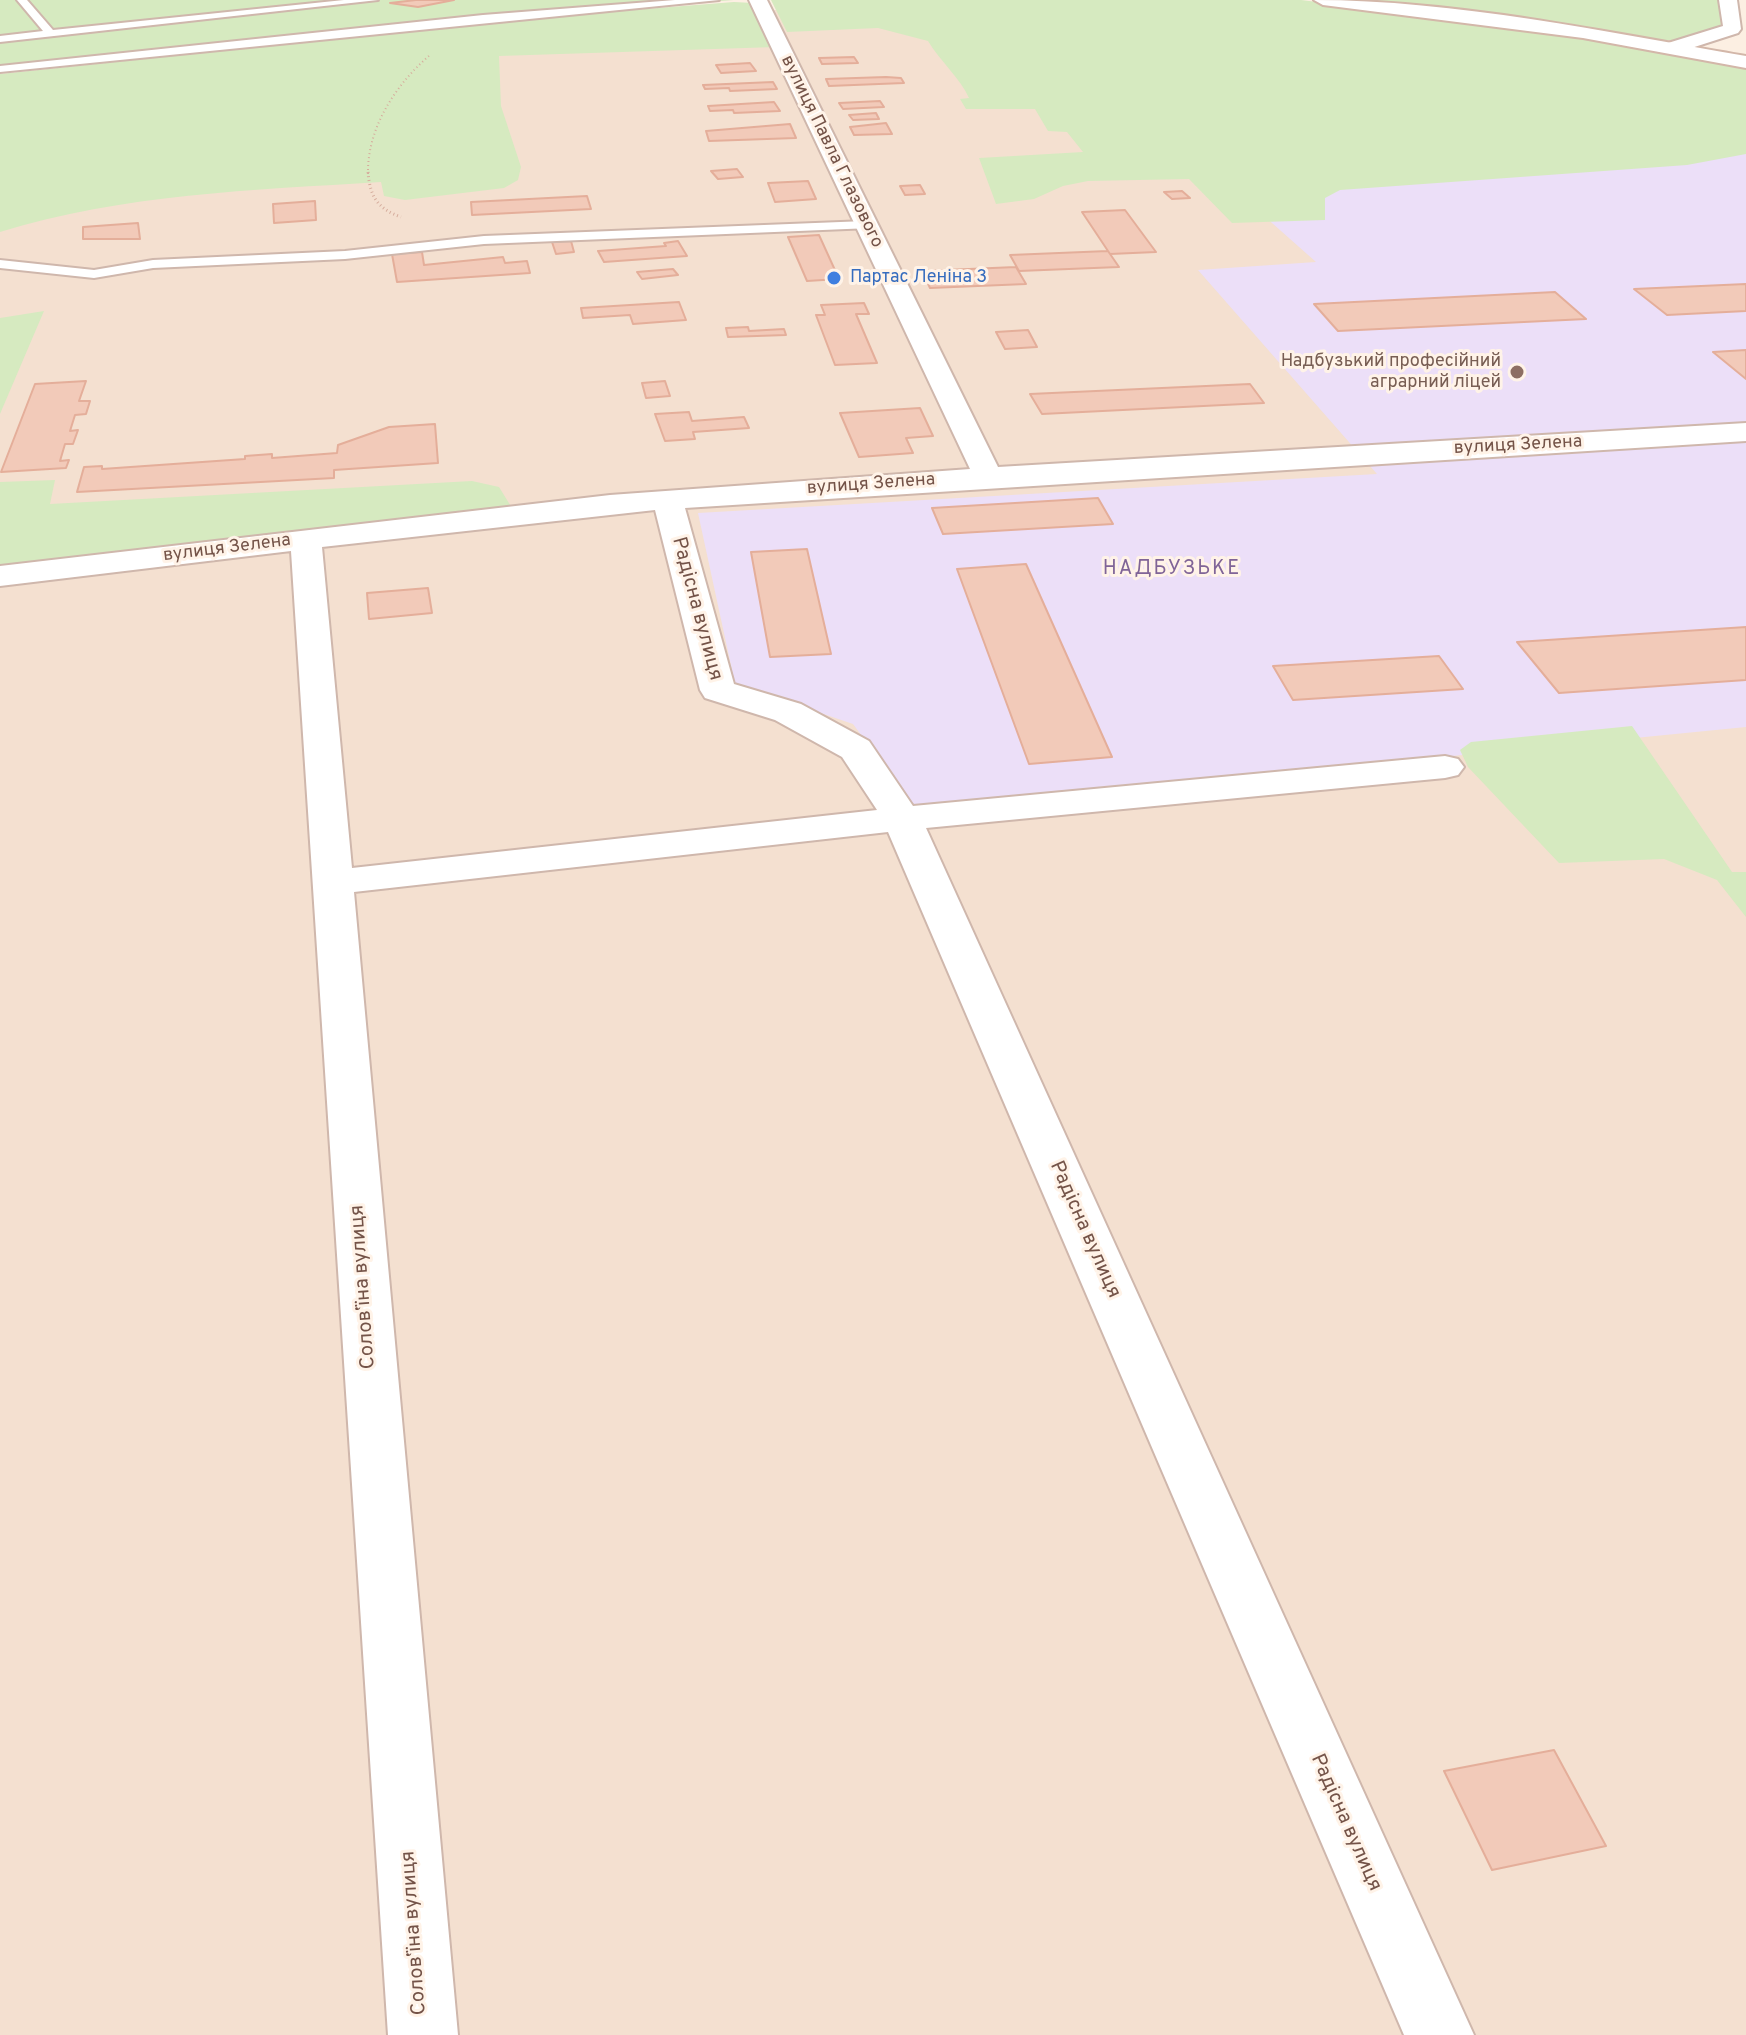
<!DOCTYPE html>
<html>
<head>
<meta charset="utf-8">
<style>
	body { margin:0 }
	canvas { display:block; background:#fcefe2 }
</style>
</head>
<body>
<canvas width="1746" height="2035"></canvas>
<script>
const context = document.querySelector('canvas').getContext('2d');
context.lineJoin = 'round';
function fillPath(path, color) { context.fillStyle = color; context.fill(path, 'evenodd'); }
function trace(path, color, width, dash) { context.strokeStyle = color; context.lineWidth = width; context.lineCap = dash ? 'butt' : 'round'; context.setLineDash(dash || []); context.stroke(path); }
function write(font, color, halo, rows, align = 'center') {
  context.font = font + ' Overpass,sans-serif'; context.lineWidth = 6; context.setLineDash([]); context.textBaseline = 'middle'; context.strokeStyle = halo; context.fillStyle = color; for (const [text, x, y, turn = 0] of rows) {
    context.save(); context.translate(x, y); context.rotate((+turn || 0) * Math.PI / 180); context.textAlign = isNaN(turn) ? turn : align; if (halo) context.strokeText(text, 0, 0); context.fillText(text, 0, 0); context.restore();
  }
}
fillPath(new Path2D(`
	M919,1L1746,113V2035H0V202L407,50L582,22Z`), '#f4e0d0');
fillPath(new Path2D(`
	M1746,113V727L916,809L853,724L735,684L698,513L1377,474L1198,270L1316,262L1228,184Z`), '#ecdff8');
fillPath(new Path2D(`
	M0,0H734L591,11L0,72Z
	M771,0H1301L1545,30L1746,65V154L1687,165L1340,190L1325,198V220L1232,223L1189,179L1088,181L1063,186L1034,199L996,204L979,158L1083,152L1067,132L1048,131L1035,109H966L960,99L969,98C961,79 940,61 928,41L878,28L787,32Z
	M1348,0H1724L1726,25L1688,40H1662Z
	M734,2L753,3L776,47L499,56L501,106L521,167L518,180L504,188L405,200L384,196L381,182C253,190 123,194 0,232V74L556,16Z
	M44,311L0,414V318Z
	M55,480L50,504L472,481L499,487L512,508L0,583V482Z
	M1632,726L1732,872H1746V917L1717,880L1664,859L1559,863L1468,767L1460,750L1471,742Z`), '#d6eac0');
const building = new Path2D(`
	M416,0H415H454L418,7L390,3Z
	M854,57L858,63L822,64L819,58Z
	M750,63L756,71L721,73L716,65Z
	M886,77L901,78L904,83L829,86L826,79Z
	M773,82L777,89L730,91L729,88L705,89L703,85Z
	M880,101L884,107L843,109L839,103Z
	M774,102L780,111L734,113L733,110L710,111L708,106Z
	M876,113L879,119L853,120L849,115Z
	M886,123L892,134L854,135L850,127Z
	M790,124L796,138L709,141L706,131Z
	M737,169L743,177L718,179L711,171Z
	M808,181L816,199L775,202L768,183Z
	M920,185L925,194L905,195L900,186Z
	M1182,191L1190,198L1172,199L1164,192Z
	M587,196L591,209L472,215L471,202Z
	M315,201L316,220L274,223L273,204Z
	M1125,210L1156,252L1110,254L1082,212Z
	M138,223L140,239H83V227Z
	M819,235L839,279L807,281L788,237Z
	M571,241L574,252L556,254L552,242Z
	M678,241L687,256L604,262L598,251L666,246L664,243Z
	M1108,251L1119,267L1019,271L1010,255Z
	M422,252L424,265L503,257L505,263L527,261L530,273L397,282L392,254Z
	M1016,267L1026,284L930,288L922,271Z
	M673,269L678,275L642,279L637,272Z
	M1746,284V311L1667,315L1634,289Z
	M1555,292L1586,319L1338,331L1314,304Z
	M679,302L686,320L633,324L630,315L583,318L581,308Z
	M864,303L869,314H856L877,363L835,365L816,315H825L821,305Z
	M748,327L749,331L784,329L786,335L728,337L726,328Z
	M1028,330L1037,347L1005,349L996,332Z
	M1746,350V379L1713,352Z
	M86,381L79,401H90L86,414L75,415L70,431L78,430L73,444H65L60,461L69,460L66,468L1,472L35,384Z
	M665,381L670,396L646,398L642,383Z
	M1250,384L1264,403L1042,414L1030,394Z
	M920,408L933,436L906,438L913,453L859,457L840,413Z
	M689,412L692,421L744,417L749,428L693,432L695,439L665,441L655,414Z
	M435,424L438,463L334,470V478L77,492L84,467L102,466V469L245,459V456L272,454V458L337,453L338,445L389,427Z
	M1098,498L1113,524L943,534L932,508Z
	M807,549L831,654L770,657L751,552Z
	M1026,564L1112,757L1029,764L957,569Z
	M428,588L432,613L369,619L367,593Z
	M1746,627V680L1559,693L1517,642Z
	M1439,656L1463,689L1293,700L1273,666Z
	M1554,1750L1606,1846L1492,1870L1444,1771Z`);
fillPath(building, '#f2cab9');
trace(building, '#e4ae9a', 2);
const service = new Path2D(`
	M17,0H27L53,30L344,0H378L0,42V36L43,31Z
	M675,0H719L0,72V66L483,15Z
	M866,221L871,222V228L484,244L345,259L153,268L94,278L0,268V260L94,270L153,260L345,251L484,236Z`);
const minor = new Path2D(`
	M749,0H767L998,467L1746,423V441L685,508L734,684L801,704L869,741L913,806L1445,756L1458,759L1464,767L1458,775L1445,778L926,828L1474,2035H1404L888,832L354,892L458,2035H388L291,551L0,586V566L610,495L970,469ZM655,510L700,690L705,698L775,720L842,757L877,810L352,868L322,547Z
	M1719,0H1737L1741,29L1738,33L1682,51H1668V43L1723,26Z`);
const secondary = new Path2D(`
	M1314,0C1455,0 1607,32 1746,56V68L1583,38L1323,5Z`);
trace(service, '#cfb7ac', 4);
trace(minor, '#cfb7ac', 4);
trace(secondary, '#d3b7a9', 4);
trace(new Path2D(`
	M368,174C367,128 396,84 430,55`), '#d6ad9d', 2, [1, 3]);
trace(new Path2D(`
	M368,172C370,197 378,209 401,217`), '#d6ad9d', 3, [1, 3]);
fillPath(service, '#fff');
fillPath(minor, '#fff');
fillPath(secondary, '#fff');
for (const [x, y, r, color] of [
	[834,278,8,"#3f7fe0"],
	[1517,372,8,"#8d6e63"]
]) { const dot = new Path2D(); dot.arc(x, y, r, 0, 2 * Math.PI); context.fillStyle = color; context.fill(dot); trace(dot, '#fff3e8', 3); }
write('18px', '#745348', '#fff3e8', [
	["вулиця Павла Глазового",831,152,64],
	["вулиця Зелена",1518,446,-3],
	["вулиця Зелена",871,485,-4],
	["вулиця Зелена",227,549,-7]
]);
write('18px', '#366cbe', '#fff3e8', [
	["Партас Леніна 3",850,278]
], 'left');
write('18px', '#785e54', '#fff3e8', [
	["Надбузький професійний",1501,362],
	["аграрний ліцей",1501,383]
], 'right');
context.letterSpacing = '2px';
write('20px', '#806497', '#fff3e8', [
	["НАДБУЗЬКЕ",1172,570]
]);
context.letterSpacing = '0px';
write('20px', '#745348', '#fff3e8', [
	["Радісна вулиця",696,609,75],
	["Радісна вулиця",1084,1230,66],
	["Соловʼїна вулиця",364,1287,-94],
	["Радісна вулиця",1345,1823,66],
	["Соловʼїна вулиця",415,1933,-94]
]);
</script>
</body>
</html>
